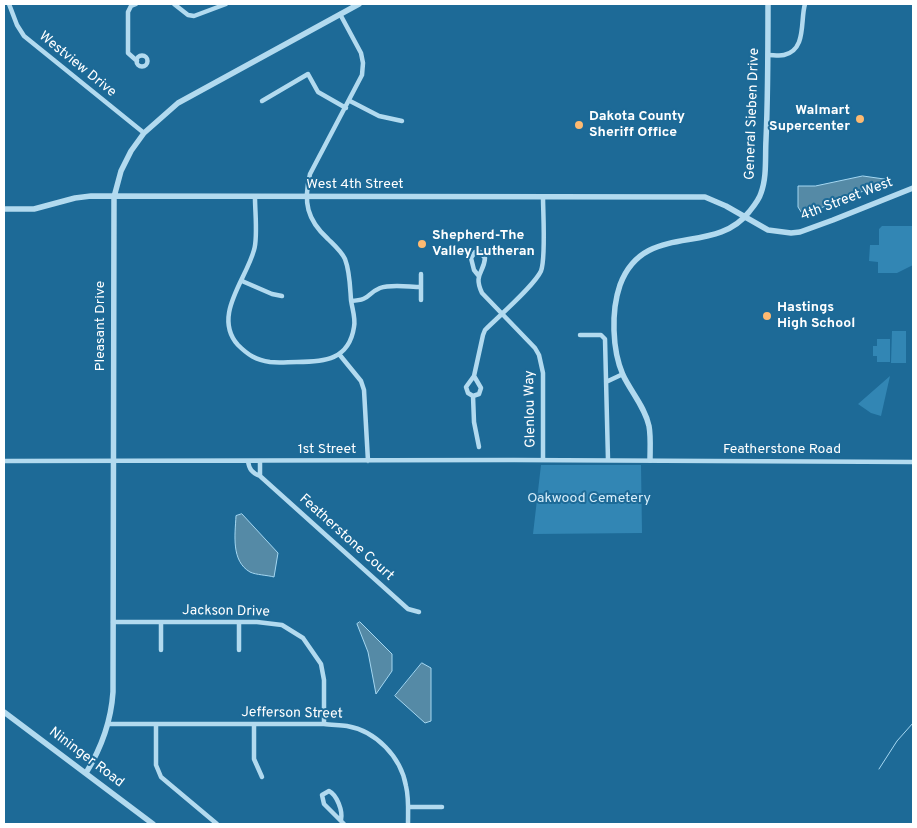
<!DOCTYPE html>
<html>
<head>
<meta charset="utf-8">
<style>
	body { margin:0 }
	#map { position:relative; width:917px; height:828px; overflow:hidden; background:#1d6a97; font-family:Overpass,sans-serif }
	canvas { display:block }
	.frame { position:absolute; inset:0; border:5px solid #fff; pointer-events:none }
</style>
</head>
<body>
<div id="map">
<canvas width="917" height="828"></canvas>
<div class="frame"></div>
</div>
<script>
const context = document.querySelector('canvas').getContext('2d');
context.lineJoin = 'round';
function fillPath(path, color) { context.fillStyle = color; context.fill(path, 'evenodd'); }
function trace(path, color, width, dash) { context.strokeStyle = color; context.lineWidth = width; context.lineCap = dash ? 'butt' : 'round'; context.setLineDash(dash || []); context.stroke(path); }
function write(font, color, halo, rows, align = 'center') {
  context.font = font + ' Overpass,sans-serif'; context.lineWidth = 4; context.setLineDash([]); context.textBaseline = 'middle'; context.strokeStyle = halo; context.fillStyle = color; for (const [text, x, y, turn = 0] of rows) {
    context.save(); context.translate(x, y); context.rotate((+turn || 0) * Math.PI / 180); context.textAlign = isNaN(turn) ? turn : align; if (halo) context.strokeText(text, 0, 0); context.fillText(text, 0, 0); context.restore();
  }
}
fillPath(new Path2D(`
	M882,226H913V265L897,273H878V262L869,261L870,245H879V229Z
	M892,331H906V363H891Z
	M877,339H890V362H877V356H873V346H877Z
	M890,376L881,416L871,413L858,404Z
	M541,465H641L642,533L533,534Z`), '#3286b4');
const water = new Path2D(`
	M863,176L891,180L803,215L798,207V186H815Z
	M242,514L278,553L274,577C267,575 256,575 250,572C231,561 235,535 236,516Z
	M360,622L392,654V671L376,694L368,652L357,624Z
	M422,663L431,668V721L425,723L395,696Z`);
fillPath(water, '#558aa6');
trace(water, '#a5d7f1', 1);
trace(new Path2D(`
	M879,769L897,741L913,723`), '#a5d7f1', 1);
trace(new Path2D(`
	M9,4L17,25L24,36L144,133
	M136,4L131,6L128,12V53L137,61
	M174,4L188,15L194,16L226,4
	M768,55C773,55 780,56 784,55C807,50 800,20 805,4
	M136.5 61a5.5 5.5 0 1 1 11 0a5.5 5.5 0 1 1-11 0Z
	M262,101L308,74L318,92L346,108
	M350,101L379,116L402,121
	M255,198C255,212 258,238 254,250C246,280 212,316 238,345C248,355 256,360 270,362C279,363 288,362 297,362C324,362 349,360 354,327C356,319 352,308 351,300C350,287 350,272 345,259C341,251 334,245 328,239C307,220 303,202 310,174L362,75L363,63L361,53L340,14
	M478,275L474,270L471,258L475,252H480L485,258C484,273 473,274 482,293L535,348L539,355L543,373V460
	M242,281L272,294L282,296
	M421,300V274
	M351,301C371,300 366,294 380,288C391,284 409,287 421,287
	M580,335H601L605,339L608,460
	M339,354L361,381L364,390L368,461
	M474,376L481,388L479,394L473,396L468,393L466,387L474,376L483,335L485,330C499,316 534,286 541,271C546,258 543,213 543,197
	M606,382L623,374
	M473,396L474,422L479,447
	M4,461L514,460L913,462
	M248,461C249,469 252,473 260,476L408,609L419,612
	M260,476V461
	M113,622H257L282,625L303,638L321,664L324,680V724
	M239,622V650
	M161,623V650
	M109,724H324C331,725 339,725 347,726C376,731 401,757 406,786C409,798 408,811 408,824
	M254,724V759L262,777
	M156,725V765L161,777L217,824
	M408,807H442
	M341,820C343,811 337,795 329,791L322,795L324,804L344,824`), '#b2daef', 4.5);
trace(new Path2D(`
	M4,209H34L75,198L91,196L705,197L726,206L768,230L791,233L800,232L833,220L913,188
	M650,460C650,449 651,437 649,426C645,407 631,392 623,375C612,350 611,311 620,285C644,220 714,257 749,212C753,207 759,200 761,193C767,177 765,158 766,140C768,95 768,49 768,4
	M4,712L153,824
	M86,773C102,747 111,722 113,692L114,197L121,171L131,151L144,133L178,103L359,4`), '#b2daef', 5.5);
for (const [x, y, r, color] of [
	[860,119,5,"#feba71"],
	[579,125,5,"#feba71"],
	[422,244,5,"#feba71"],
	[767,316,5,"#feba71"]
]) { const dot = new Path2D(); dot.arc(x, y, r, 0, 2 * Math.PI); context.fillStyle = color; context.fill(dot); trace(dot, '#1d6a97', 2); }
write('14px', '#fff', '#1d6a97', [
	["Westview Drive",77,65,39],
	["General Sieben Drive",753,114,-88],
	["West 4th Street",355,185],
	["4th Street West",847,200,-21],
	["Pleasant Drive",101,326,-90],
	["Glenlou Way",531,409,-91],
	["1st Street",327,450],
	["Featherstone Road",782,450],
	["Featherstone Court",346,538,42],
	["Jackson Drive",226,612,1],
	["Jefferson Street",292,714,1],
	["Nininger Road",86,758,37]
]);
write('bold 14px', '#fff', '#1d6a97', [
	["Walmart",850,111,"right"],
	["Supercenter",850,127,"right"],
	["Dakota County",589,117],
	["Sheriff Office",589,133],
	["Shepherd-The",432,236],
	["Valley Lutheran",432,252],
	["Hastings",777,308],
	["High School",777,324]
], 'left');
write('14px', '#d8effb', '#1d6a97', [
	["Oakwood Cemetery",589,499]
]);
</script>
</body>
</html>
